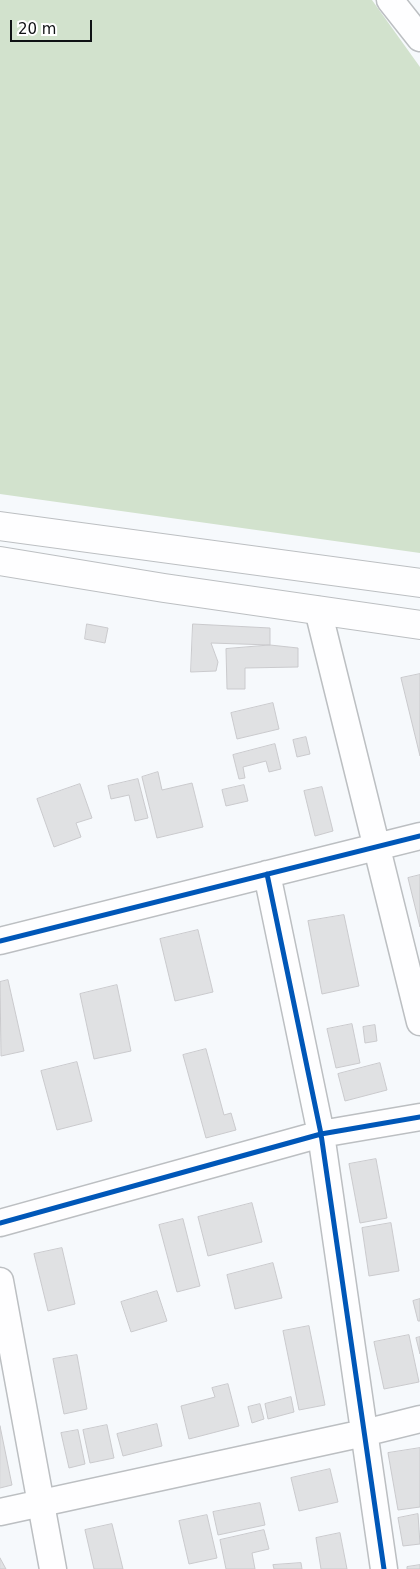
<!DOCTYPE html>
<html>
<head>
<meta charset="utf-8">
<style>
	body { margin:0 }
	#map { position:relative; width:420px; height:1569px; overflow:hidden; background:#f6f9fc; font-family:"DejaVu Sans",sans-serif }
	canvas { display:block }
	.scale { position:absolute; left:10px; top:20px; width:82px; height:22px; box-sizing:border-box; border:2px solid #101215; border-top:0; padding-left:6px; font-size:15px; line-height:18px; white-space:nowrap; color:#101215; -webkit-text-stroke:4px #fff; paint-order:stroke }
</style>
</head>
<body>
<div id="map">
<canvas width="420" height="1569"></canvas>
<div class="scale">20 m</div>
</div>
<script>
const context = document.querySelector('canvas').getContext('2d');
context.lineJoin = 'round';
function fillPath(path, color) { context.fillStyle = color; context.fill(path, 'evenodd'); }
function trace(path, color, width, dash) { context.strokeStyle = color; context.lineWidth = width; context.lineCap = dash ? 'butt' : 'round'; context.setLineDash(dash || []); context.stroke(path); }
fillPath(new Path2D(`
	M0,0H372L420,67V553L0,494Z`), '#d2e2cd');
const building = new Path2D(`
	M87,624L108,628L105,643L85,639Z
	M193,624L270,628V645L211,643L218,662L216,671L191,672Z
	M270,645L298,648V667L245,668V689H227L226,649Z
	M420,674V756L401,678Z
	M273,703L279,729L237,739L231,713Z
	M306,737L310,754L297,757L293,740Z
	M275,744L281,769L269,772L266,761L243,767L245,778L239,779L233,755Z
	M158,772L162,790L192,783L203,827L157,838L142,777Z
	M138,779L148,818L135,821L129,795L111,799L108,786Z
	M80,784L92,818L76,823L81,837L54,847L37,799Z
	M244,785L248,801L226,806L222,790Z
	M322,787L333,831L315,836L304,791Z
	M420,875V927L408,878Z
	M344,915L359,986L322,994L308,921Z
	M198,930L213,992L175,1001L160,939Z
	M8,980L24,1051L1,1056L0,982Z
	M117,985L131,1051L94,1059L80,994Z
	M352,1024L360,1063L336,1068L327,1029Z
	M375,1025L377,1041L365,1043L363,1027Z
	M206,1049L224,1115L231,1113L236,1130L206,1138L183,1055Z
	M77,1062L92,1121L57,1130L41,1071Z
	M380,1063L387,1090L345,1101L338,1074Z
	M376,1159L387,1218L360,1223L349,1164Z
	M252,1203L262,1242L208,1256L198,1217Z
	M183,1219L200,1286L177,1292L159,1225Z
	M391,1223L399,1271L369,1276L362,1228Z
	M62,1248L75,1304L48,1311L34,1254Z
	M273,1263L282,1298L235,1309L227,1275Z
	M157,1291L167,1321L131,1332L121,1302Z
	M420,1299V1321H418L413,1301Z
	M309,1326L325,1405L299,1410L283,1331Z
	M409,1335L419,1382L384,1389L374,1342Z
	M420,1337V1354L416,1338Z
	M77,1355L87,1409L64,1414L53,1359Z
	M228,1384L239,1426L189,1439L181,1406L215,1397L212,1388Z
	M291,1397L294,1412L268,1419L265,1404Z
	M260,1404L264,1419L252,1423L248,1407Z
	M157,1424L162,1446L123,1456L117,1434Z
	M107,1425L114,1458L90,1463L83,1430Z
	M0,1426L12,1485L0,1488Z
	M78,1430L85,1464L69,1468L61,1433Z
	M420,1448V1507L398,1510L388,1453Z
	M330,1469L338,1502L299,1511L291,1478Z
	M260,1503L265,1525L218,1535L213,1512Z
	M418,1514L420,1544L403,1546L398,1518Z
	M207,1515L217,1558L189,1564L179,1521Z
	M112,1524L123,1569H94L85,1530Z
	M264,1530L269,1549L252,1553L255,1569H226L220,1540Z
	M340,1533L347,1569H321L316,1538Z
	M0,1558L6,1569H0Z
	M301,1563L302,1569H274L273,1565Z
	M420,1565V1569H407V1567Z`);
fillPath(building, '#e0e1e3');
trace(building, '#cacacd', 1);
const street = new Path2D(`
	M390,0L420,38
	M318,610L420,1022
	M267,874L321,1134L384,1569
	M0,941L420,836
	M0,1223L321,1134L420,1117
	M0,1281L53,1569
	M0,1512L364,1433L420,1419`);
const primary = new Path2D(`
	M0,526L420,583
	M0,561L164,588L420,625`);
trace(street, '#bcbfc2', 29);
trace(primary, '#bcbfc2', 30);
trace(street, '#fefeff', 26);
trace(primary, '#fefeff', 28);
trace(new Path2D(`
	M267,874L321,1134L384,1569
	M0,941L420,836
	M0,1223L321,1134L420,1117`), '#0057b8', 5);
</script>
</body>
</html>
